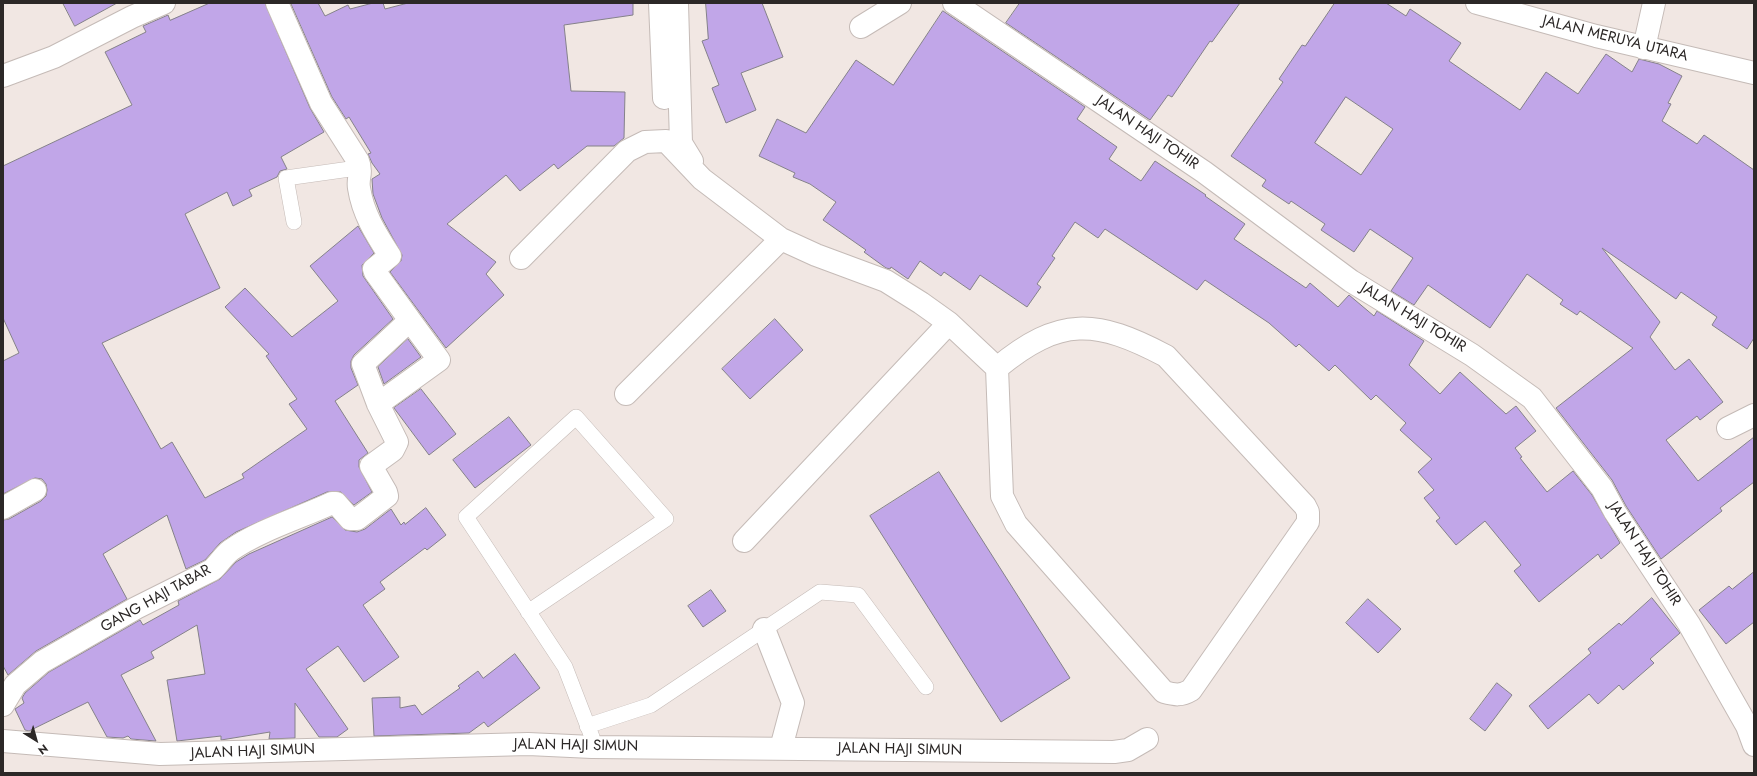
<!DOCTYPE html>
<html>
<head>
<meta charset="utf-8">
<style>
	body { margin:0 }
	#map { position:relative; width:1757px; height:776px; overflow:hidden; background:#f1e7e3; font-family:Jost,sans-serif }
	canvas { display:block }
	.frame { position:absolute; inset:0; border:4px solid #2c2827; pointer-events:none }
	.north { position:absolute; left:16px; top:720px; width:40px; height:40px; -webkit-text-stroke:3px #fff; paint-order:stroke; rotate:143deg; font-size:11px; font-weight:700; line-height:16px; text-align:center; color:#2c2827 }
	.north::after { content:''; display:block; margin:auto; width:14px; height:18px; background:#2c2827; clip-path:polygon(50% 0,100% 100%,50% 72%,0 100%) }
</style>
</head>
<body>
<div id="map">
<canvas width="1757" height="776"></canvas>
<div class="frame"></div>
<div class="north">N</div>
</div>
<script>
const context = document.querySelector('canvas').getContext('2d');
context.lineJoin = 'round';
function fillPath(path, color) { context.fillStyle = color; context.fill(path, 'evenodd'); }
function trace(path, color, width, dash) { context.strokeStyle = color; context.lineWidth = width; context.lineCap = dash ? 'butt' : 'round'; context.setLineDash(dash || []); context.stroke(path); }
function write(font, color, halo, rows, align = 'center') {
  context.font = font + ' Jost,sans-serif'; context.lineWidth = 3; context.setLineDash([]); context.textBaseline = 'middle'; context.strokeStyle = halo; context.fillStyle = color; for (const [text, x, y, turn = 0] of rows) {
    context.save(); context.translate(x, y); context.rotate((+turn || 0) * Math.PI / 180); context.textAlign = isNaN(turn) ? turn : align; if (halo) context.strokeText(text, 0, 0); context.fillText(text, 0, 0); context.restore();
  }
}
const building = new Path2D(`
	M63,3H117L75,26Z
	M210,3H265L310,108L324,132L281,157L287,169L280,171L277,177L249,190L252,196L233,206L227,192L185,214L220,288L102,343L161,449L172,442L205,498L244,478L242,474L307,429L289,404L297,399L266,356L269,354L225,307L245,288L292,337L338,301L310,266L358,226L374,253L362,265L363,276L393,319L354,355L351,361V368L358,385L335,401L368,453L359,460V467L372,492L354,505L341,492H327L236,532L220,543L205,560L186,569L167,515L103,554L127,599L36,651L8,675L3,666V520L9,519L41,501L46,496L47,490L46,484L42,479L35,478L3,494V361L19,353L3,318V166L132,105L105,52L146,32L143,26L168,15L170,20Z
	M291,3H318L325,16L348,5L350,9L373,3H383L385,9L408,3H633V15L564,25L571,91L625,92L624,138L614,146H587L558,169L554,164L520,191L506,175L447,224L496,262L486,274L504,295L446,348L390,272L401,261L402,255L382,218L373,194L372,179L380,174L372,163L368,154L371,153L349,117L346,119L332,97Z
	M706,3H762L783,57L741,73L756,110L726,123L712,88L719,85L702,41L708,39Z
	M1020,3H1240L1212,42L1210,41L1172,97L1168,95L1150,120L1006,23Z
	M1335,3H1386L1406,16L1410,9L1461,43L1449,61L1520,110L1546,72L1578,94L1606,54L1632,72L1639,59L1659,64L1682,76L1668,103L1671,104L1662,121L1697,144L1704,135L1754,170V338L1747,349L1712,325L1717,317L1681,292L1676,299L1602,248L1660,322L1650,337L1675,370L1689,359L1723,402L1700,420L1697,416L1666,440L1698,481L1754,437V482L1720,508L1722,511L1661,559L1626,506L1612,480L1556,408L1633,348L1580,311L1577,315L1560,304L1563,300L1527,274L1490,328L1428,285L1414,305L1391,291L1413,258L1370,229L1354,252L1321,230L1325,224L1291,201L1289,204L1262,186L1266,180L1231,156L1283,82L1279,79L1302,45L1305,46ZM1346,97L1393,129L1361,175L1315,143Z
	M943,11L1085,107L1077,119L1117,147L1109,159L1141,181L1155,161L1206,195L1205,196L1245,224L1234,239L1306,288L1310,283L1338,307L1349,295L1374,316L1377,311L1424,341L1409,365L1440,394L1460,372L1506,414L1516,406L1536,431L1515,448L1522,457L1520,458L1547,492L1573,471L1592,495L1620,543L1601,559L1598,554L1539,602L1514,571L1521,565L1485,521L1456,545L1436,521L1440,518L1424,498L1434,490L1418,472L1432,459L1400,430L1406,423L1376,395L1371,400L1335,365L1329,371L1299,344L1296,347L1269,323L1205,280L1197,290L1105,229L1098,238L1075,222L1052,256L1055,258L1037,284L1041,287L1027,307L980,275L970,290L944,272L941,276L920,261L908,279L891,267L890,269L886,268L864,252L866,250L823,220L836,202L810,184L793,177L795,173L759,156L777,119L806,133L856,60L893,85Z
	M775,319L803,350L750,399L722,369Z
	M408,339L421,357L384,384L378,367Z
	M421,389L456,434L429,455L394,408Z
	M509,417L531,445L475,488L453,460Z
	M939,472L1070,678L1001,722L870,516Z
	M426,508L446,535L427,550L425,548L380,582L385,589L363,605L399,657L364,682L338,646L306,669L348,729L337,737H319L295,703V738L269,739L270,732L221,740V736L177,741L167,680L205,674L197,625L151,652L154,658L121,675L156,741L131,739L128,736L123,738L107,737L88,702L29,731L25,730L15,709L24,703L22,698L25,693L49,672L140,620L143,625L179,605L178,601L220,579L236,562L249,554L332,517L345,530L357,532L365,529L391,509L401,525L404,522L405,524Z
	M1754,572V622L1726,644L1699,610L1729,586L1732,589Z
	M711,590L726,611L703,627L688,606Z
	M1652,598L1680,633L1650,659L1654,663L1623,690L1619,685L1598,704L1589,694L1548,729L1529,706L1591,653L1588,649L1619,623L1621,625Z
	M1368,599L1401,629L1378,653L1346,623Z
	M515,654L540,688L488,727L484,722L469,733L374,736L372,698L400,697V708L415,705L422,715L460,688L458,686L478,671L483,678Z
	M1497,683L1512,695L1485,731L1470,719Z`);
fillPath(building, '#c1a6e8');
trace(building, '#848189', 1);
const service = new Path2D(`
	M294,222L286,178L350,169L358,161
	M528,612L666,519L576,417L466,517L565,667L592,737V747
	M587,726L651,705L820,592L858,595L926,687`);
const minor = new Path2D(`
	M660,3L664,98
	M677,3L681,143L692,161
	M954,3L1204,172L1351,281L1472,355L1532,398L1602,488L1615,512L1689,624L1747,726L1754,745
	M861,27L900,3
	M1644,48L1654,3
	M521,258L627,151L645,142L666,141L702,179L781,239L816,255L886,281L921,303L949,323L997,368L1002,496L1016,524L1164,692C1175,695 1181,696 1191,690L1308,522V512L1305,506L1166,356C1096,319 1060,316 997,368
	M626,394L781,239
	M378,404L439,360L409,319
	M1728,428L1754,415
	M3,508L35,490
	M744,541L949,323
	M764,629L793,703L781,748
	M3,705L15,685L42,662L136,608L212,570C219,564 222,557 231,550C260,530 300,518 332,503H336L350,519H357L387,496L386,492L371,466L393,450L397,442L378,404L363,364L408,322L409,319L375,272L374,269L390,256C376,234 363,214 359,188C357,177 363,173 358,161L321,103L277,3
	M3,741L160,754L528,744L592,747L1114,752L1128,750L1147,739`);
const secondary = new Path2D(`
	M1477,3L1596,36L1754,73
	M3,76L54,57L132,17L164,3`);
trace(service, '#c5bbb7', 16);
trace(minor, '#c5bbb7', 24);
trace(secondary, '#c5bbb7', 24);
trace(service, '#fff', 15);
trace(minor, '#fff', 22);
trace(secondary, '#fff', 22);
write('15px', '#2c2827', '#fff', [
	["JALAN MERUYA UTARA",1615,39,14],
	["JALAN HAJI TOHIR",1147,133,34],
	["JALAN HAJI TOHIR",1413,318,31],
	["JALAN HAJI TOHIR",1644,554,57],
	["GANG HAJI TABAR",156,599,-29],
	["JALAN HAJI SIMUN",576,746,1],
	["JALAN HAJI SIMUN",900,750,1],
	["JALAN HAJI SIMUN",253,752,-2]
]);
</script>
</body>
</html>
